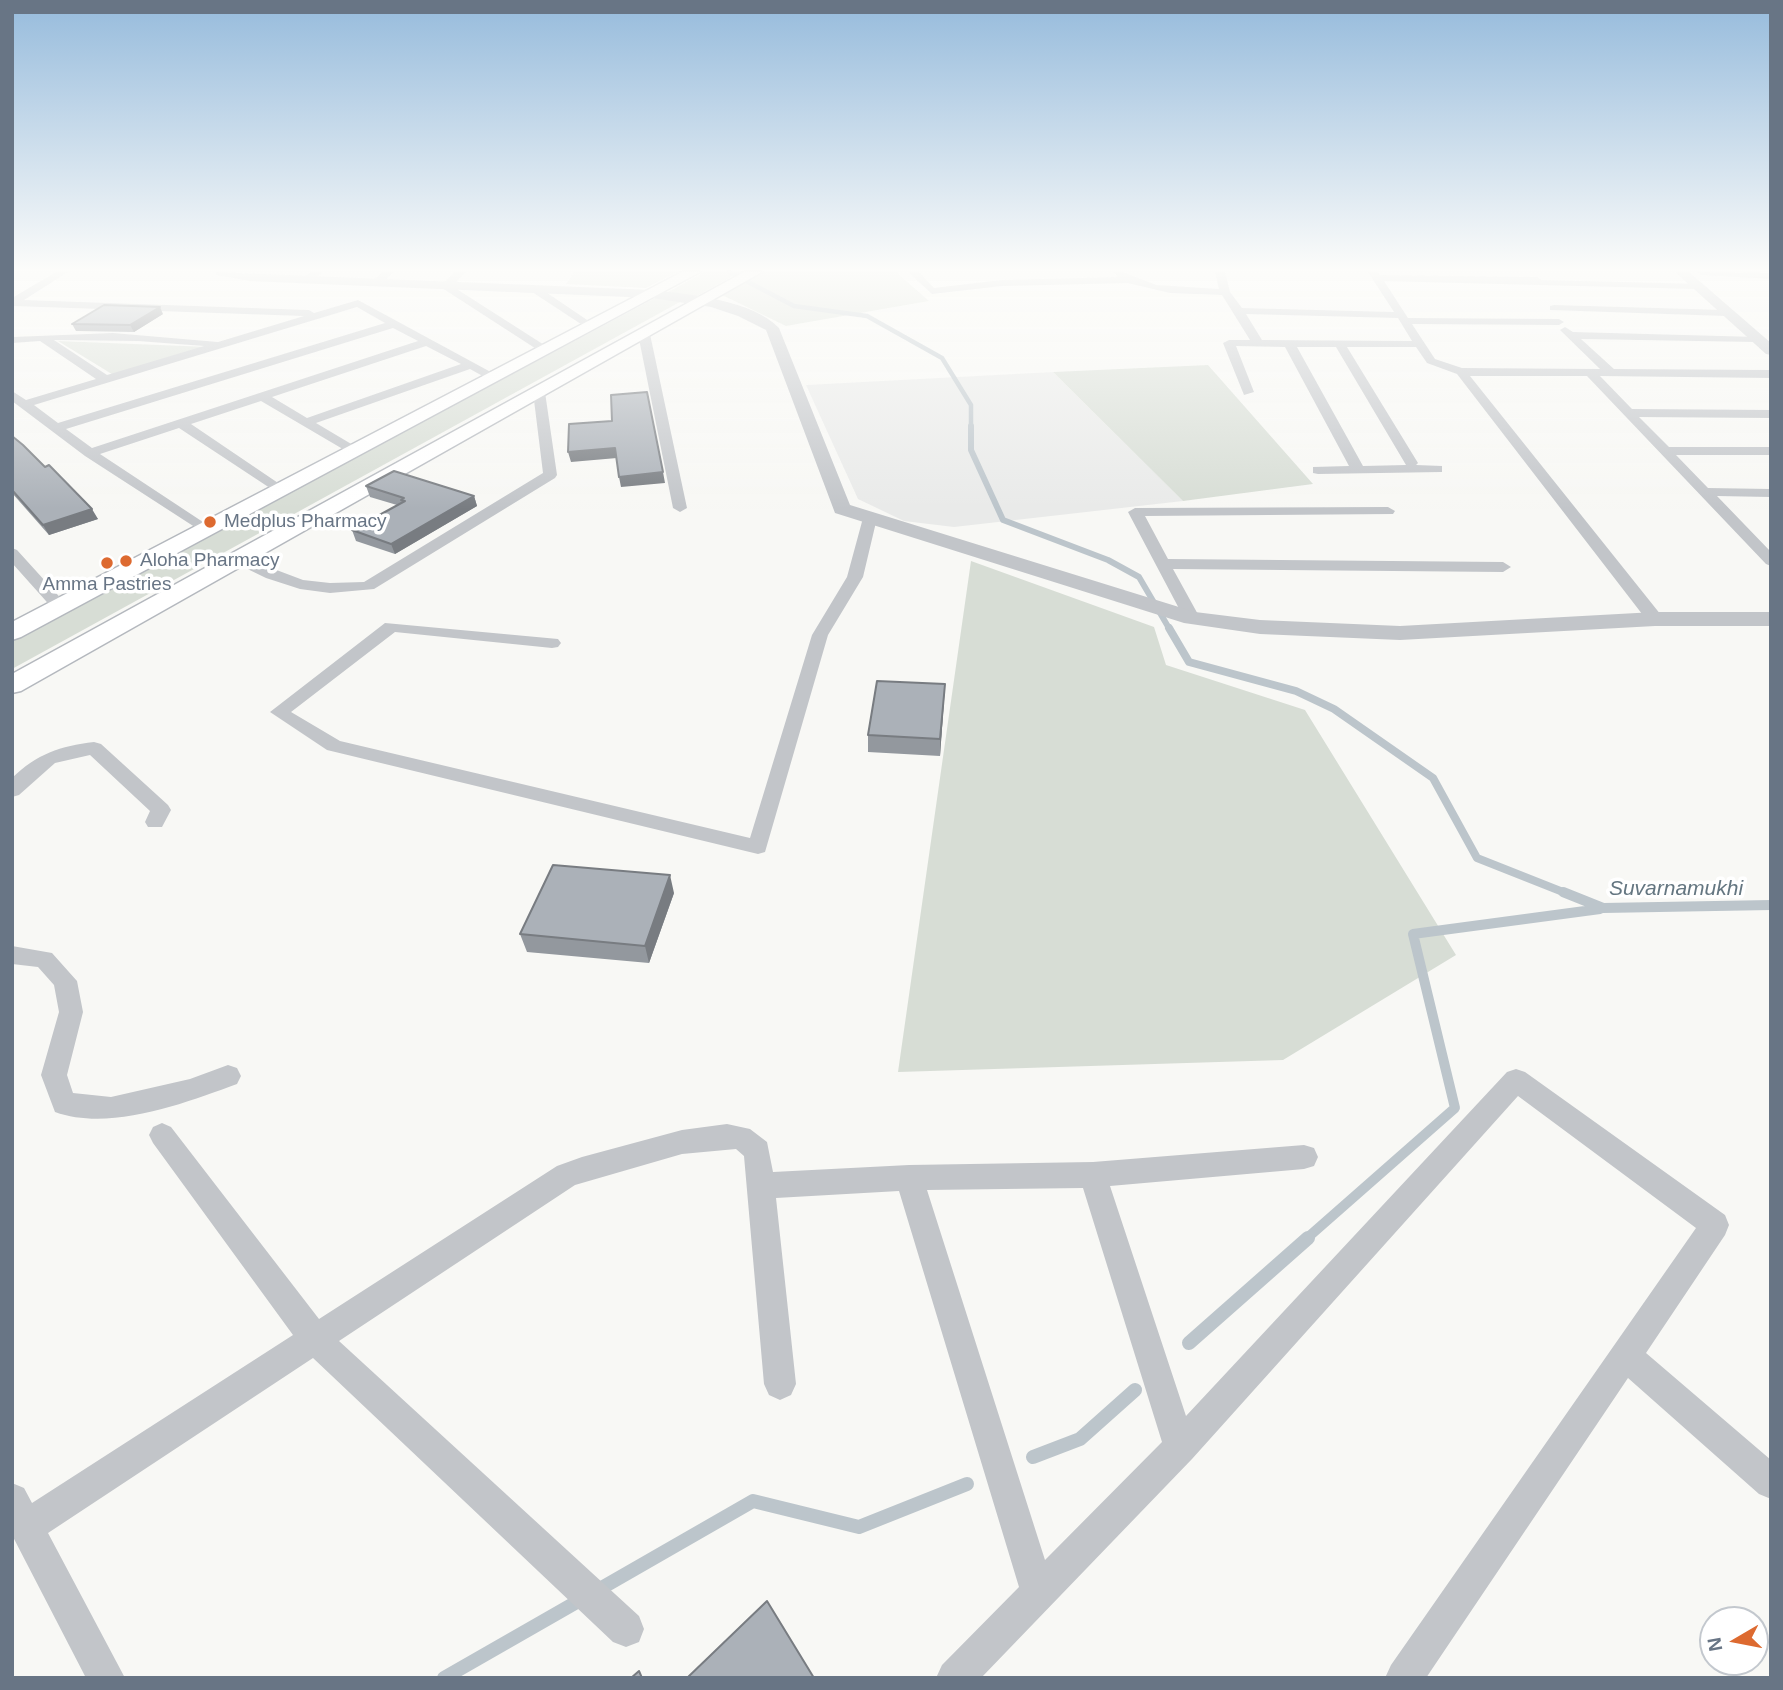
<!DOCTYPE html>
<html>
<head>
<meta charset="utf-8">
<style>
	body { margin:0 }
	#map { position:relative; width:1783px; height:1690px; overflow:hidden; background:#f8f8f5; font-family:Arial,sans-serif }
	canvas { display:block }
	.frame { position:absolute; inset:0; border:14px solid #687585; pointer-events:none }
	.north { position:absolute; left:1699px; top:1606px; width:70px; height:70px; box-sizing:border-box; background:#fff; border:2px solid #c3c8ce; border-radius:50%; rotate:260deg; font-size:19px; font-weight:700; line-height:28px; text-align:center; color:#687585 }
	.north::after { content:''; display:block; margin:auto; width:24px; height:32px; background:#dd6a30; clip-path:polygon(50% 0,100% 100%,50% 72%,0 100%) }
</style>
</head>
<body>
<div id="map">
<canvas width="1783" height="1690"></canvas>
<div class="frame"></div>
<div class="north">N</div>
</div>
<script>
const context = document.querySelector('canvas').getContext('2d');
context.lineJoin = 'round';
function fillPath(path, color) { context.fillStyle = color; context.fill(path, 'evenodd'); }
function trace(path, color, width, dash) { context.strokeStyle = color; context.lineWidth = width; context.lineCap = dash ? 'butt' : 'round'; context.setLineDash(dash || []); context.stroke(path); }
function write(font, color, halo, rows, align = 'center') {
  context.font = font + ' Arial,sans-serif'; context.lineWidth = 7; context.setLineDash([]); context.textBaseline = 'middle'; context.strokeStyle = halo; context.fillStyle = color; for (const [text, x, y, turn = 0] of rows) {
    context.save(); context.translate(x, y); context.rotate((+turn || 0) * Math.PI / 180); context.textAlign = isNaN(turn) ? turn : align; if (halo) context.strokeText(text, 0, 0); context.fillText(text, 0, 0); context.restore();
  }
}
fillPath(new Path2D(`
	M1053,372L1183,501L954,527L904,521L858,499L806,385Z`), '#e9eae9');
fillPath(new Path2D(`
	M574,272H677L646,288L566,284Z
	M705,272H740L695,297L668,292Z
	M763,272H896L929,301L786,326L722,295Z
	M657,297L680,302L12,669V640Z
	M58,341L210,347L115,376Z
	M1208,365L1313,484L1183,501L1053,372Z
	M971,561L1154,627L1166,665L1305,710L1456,955L1283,1060L898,1072Z`), '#d7ddd5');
trace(new Path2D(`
	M729,272L794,306L867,316L942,358L971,405V428`), '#bcc5cb', 4.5);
trace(new Path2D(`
	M971,426V450L1003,520L1108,560L1139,577L1170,630`), '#bcc5cb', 6);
trace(new Path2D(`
	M1169,628L1189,662L1296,691L1334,709L1433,778L1477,858L1568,894`), '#bcc5cb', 8);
trace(new Path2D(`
	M1563,892L1603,908L1771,905
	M1306,1239L1455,1108L1413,934L1600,909`), '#bcc5cb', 10);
trace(new Path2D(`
	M1189,1343L1308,1238
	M1033,1457L1080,1439L1135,1390
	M598,1590L753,1501L859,1527L967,1484
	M444,1678L582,1599`), '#bcc5cb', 14);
const secondary = new Path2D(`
	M682,272H700L21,637L12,640V622Z
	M744,272H762L21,691L12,693V674Z`);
trace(secondary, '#b4b8be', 3);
fillPath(new Path2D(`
	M56,272H68L24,300L309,310L314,313L358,300L500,377L490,380L470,369L316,423L358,448L360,451L353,455L261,401L191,424L284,487V493L279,494L179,428L100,454L209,526L211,529L204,533L85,456L12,401V391L26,400L96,379L40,341L12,343V337L113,333L218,342L304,316L12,306V298ZM357,307L385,323L58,423L34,405ZM393,328L418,341L92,448L66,429ZM54,340L138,341L204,346L107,375ZM426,346L461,364L307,418L272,397Z
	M311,272H323L312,281H304V277Z
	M383,272H394L381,284H373V280Z
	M455,272H466L452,286L549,348V352H541L442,288V284Z
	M908,272H919L934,288L1002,280L1118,277L1114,272H1123L1156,285L1219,289L1215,272H1225L1230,292L1242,308L1394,312L1368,272H1378L1380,275L1537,277L1542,280L1701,284V288L1697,289L1384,281L1408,318L1559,319L1564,322L1559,325L1412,324L1435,359L1462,368L1600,369L1560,330L1565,327L1573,332L1759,337L1761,339L1755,342L1581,339L1614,369L1771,370V378L1600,376L1632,409L1771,410V418L1639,417L1669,447H1771V455H1676L1708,488L1771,489V497L1717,496L1771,552V566L1766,564L1587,376H1470L1661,615L1663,619L1661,623H1649L1457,374L1427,363L1416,347H1347L1418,463L1416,465L1442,466V472L1318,474L1313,473V467L1349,466L1285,347L1236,346L1254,392L1244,395L1223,343L1229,340H1250L1222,295L1170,293L1128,283L1002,286L932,294ZM1246,314L1398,318L1412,341L1262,340ZM1297,347H1336L1406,465L1363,466Z
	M1697,272L1770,273L1771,279L1702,275Z
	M533,285L537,286L596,326L587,328L529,290V286Z
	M1554,305L1726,310L1731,313L1726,316L1550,310V306Z
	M644,331L650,334L687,508L680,512L673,508L638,334Z
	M539,388L545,392L557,475L555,478L374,589L330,593L300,589L266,578L229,560L237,555L242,557L303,580L330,583L364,582L543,473L533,392Z
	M1388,507L1395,511L1393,514L1145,516L1168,559L1503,562L1511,567L1503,572L1173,569L1200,618L1192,623L1184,618L1128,512L1135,508Z
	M870,514L877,518L863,577L828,635L765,852L758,854L327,750L270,712L385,623L558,639L561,643L558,647L552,648L395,632L291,712L340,741L750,838L812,635L847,577L863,518Z
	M12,548L17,550L66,604L68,607L66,610H54L12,563Z
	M94,742L101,744L168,805L171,810L162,827H148L145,822L150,811L90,755L55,763L19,795L12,797V778C37,754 60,746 94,742Z
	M12,946L52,953L77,981L83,1012L67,1075L73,1093L111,1097L190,1079L228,1065L237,1068L241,1076L237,1084C185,1103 110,1132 55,1112L41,1075L59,1012L54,985L38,967L12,964Z
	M1516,1069L1525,1072L1725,1215L1729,1225L1725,1235L1646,1353L1771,1460V1499L1759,1494L1628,1378L1426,1678H1385L1391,1665L1696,1228L1518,1096L1192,1459L981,1678H936L942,1665L1019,1587L899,1191L776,1198L796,1384L791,1395L780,1400L769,1395L764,1384L744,1156L736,1149L682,1154L575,1185L339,1341L639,1616L644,1629L639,1642L626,1647L613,1642L313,1358L48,1533L125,1678H86L12,1535V1483L24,1488L32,1503L293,1335L153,1143L149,1135L153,1127L162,1123L171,1127L319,1319L557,1166L582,1157L682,1130L727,1124L750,1129L767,1142L773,1172L909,1165L1093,1162L1304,1145L1314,1148L1318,1157L1314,1166L1304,1169L1110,1186L1186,1416L1507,1072ZM1083,1188L1162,1442L1045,1560L927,1190Z`), '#c2c5c9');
fillPath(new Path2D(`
	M215,272L652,290C688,294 753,300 779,328L850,505L1195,612L1260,620L1400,626L1655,612H1771V626H1655L1400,640L1260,634L1184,623L835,513L766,330L738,316L711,307L652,298L250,281L216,275Z
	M1675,272H1689L1771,343V355L1766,354Z`), '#c2c5c9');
fillPath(secondary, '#fff');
fillPath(new Path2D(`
	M163,314L134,332L76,331L72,324Z
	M12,436L45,467L98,519L49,535L12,493Z
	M366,486L474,496L477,506L395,554L356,541L352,530L397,505L370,497Z
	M945,684L940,756L868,752V735Z
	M674,893L649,963L527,952L520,934Z`), '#93989e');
fillPath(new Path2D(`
	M160,307L163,314L134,332L130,325Z
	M615,448L617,458L571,462L568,452Z
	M663,472L665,483L621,487L619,477Z
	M474,496L477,506L395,554L391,544Z
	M92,509L98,519L49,535L43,525Z
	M945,684L944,701L940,756V739Z
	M670,875L674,893L649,963L645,946Z`), '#787c81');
const building = new Path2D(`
	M104,305L160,307L130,325L72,324Z
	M647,392L663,472L619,477L615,448L568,452L569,424L612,421L611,395Z
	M12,436L23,445L45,467L49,465L92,509L43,525L12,490Z
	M394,471L474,496L391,544L352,530L405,501L401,500L404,498L366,486Z
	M877,681L945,684L940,739L868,735Z
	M553,865L670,875L645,946L520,934Z
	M767,1601L814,1678H687Z
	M639,1671L642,1678H631Z`);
fillPath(building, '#abb1b8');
trace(building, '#787c81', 2);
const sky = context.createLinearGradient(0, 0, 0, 509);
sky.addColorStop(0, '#96bbdc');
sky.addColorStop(0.53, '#fcfcfa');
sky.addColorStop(1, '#fcfcfa00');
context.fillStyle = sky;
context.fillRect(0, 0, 1783, 509);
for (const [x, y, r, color] of [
	[210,522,7,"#dd6a30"],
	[126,561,7,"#dd6a30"],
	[107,563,7,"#dd6a30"]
]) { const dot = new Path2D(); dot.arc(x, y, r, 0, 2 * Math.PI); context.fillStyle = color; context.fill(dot); trace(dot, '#fff', 2.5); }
write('19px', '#687585', '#fff', [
	["Medplus Pharmacy",224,522],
	["Aloha Pharmacy",140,561],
	["Amma Pastries",107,585,"center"]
], 'left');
write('italic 21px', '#647681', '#fff', [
	["Suvarnamukhi",1676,889]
]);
</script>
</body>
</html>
